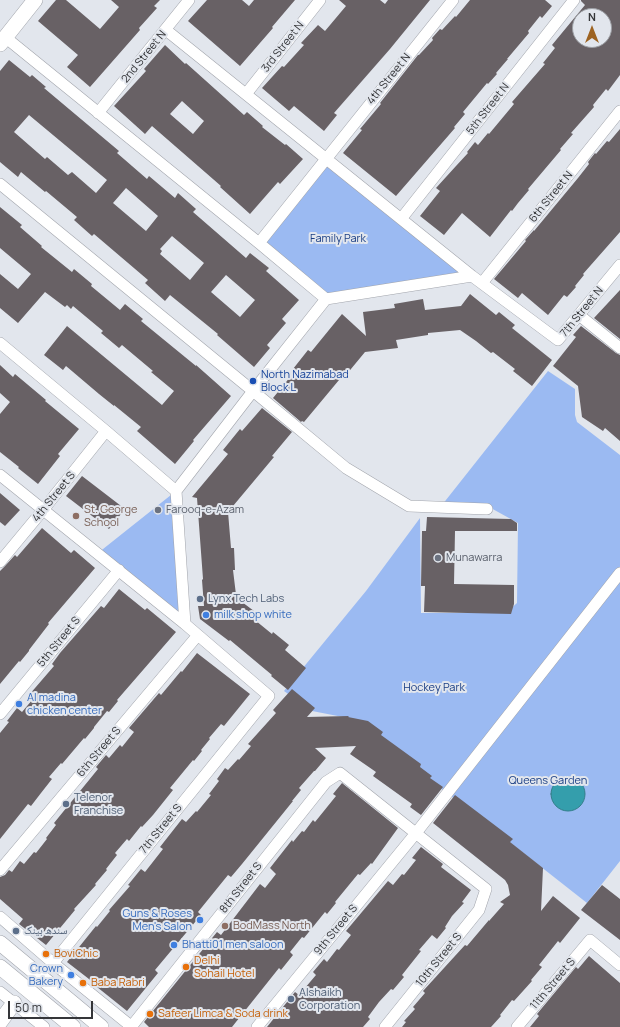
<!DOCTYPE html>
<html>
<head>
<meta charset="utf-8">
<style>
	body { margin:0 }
	#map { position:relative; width:620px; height:1027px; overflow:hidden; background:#e2e6ed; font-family:Manrope,sans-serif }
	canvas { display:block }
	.north { position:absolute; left:572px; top:8px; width:40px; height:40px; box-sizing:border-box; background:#e2e6ed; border:1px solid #9da0a5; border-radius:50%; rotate:0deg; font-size:11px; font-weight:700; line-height:16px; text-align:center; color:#353639 }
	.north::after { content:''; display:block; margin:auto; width:14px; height:18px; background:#9d6322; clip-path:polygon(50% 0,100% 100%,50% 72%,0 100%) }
	.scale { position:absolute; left:8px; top:1001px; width:85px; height:18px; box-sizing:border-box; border:2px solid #353639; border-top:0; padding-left:5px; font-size:12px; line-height:14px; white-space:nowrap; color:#353639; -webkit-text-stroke:3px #e2e6ed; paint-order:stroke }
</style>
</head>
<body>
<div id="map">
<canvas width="620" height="1027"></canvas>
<div class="north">N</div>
<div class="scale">50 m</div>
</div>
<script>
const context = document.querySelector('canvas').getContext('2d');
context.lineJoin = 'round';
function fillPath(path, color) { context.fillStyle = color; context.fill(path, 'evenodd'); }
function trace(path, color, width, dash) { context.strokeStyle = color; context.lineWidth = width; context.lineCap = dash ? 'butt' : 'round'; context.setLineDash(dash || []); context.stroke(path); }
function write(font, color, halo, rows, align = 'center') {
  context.font = font + ' Manrope,"Noto Naskh Arabic",sans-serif'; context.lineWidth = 4; context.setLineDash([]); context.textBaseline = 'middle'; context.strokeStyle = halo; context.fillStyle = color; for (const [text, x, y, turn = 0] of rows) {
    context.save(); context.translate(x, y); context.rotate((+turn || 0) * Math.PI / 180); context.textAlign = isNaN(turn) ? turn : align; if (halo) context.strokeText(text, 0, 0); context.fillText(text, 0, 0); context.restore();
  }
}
fillPath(new Path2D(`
	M326,159L472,276L326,299L259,243Z
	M548,371L575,389V415L577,422L620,455V861L587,903L447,793L343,717L312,711L284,691L366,591L420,518L421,613H506L517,603L518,523L489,507L442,505Z
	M176,491L185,624L98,553Z`), '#9bbaf2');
const water = new Path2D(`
	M551 794a17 17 0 1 1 34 0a17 17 0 1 1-34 0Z`);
fillPath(water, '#349eac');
trace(water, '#347f8a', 1);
fillPath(new Path2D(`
	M56,0H66L100,29L119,7L111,0H160L154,6L157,8L139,28L140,30L90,87L67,67L78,55L38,21Z
	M207,0H242L249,6L254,0H295L272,27L273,28L240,66L188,21Z
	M339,0H380L385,4L388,0H430L390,49L334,113L337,115L324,131L294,106L289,111L262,88L282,66L284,67L304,45L301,43L318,25L325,31L346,6Z
	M470,0H545L552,6L542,18L540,16L528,31L529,33L507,59H508L496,73L497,74L488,84L487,83L463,112L465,114L454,127L455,128L396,196L343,153L362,130L360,129L381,104L380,103L418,55H419L433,40L432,38L440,29L442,30L455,16L456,17Z
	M581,0H620V75L608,91L606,89L593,105L594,107L571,133L573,134L560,149L561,150L528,189L529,190L518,203L512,211L511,210L490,237L462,213L444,235L420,216L440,191L436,188L456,166L468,153L467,152L475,142L478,145L488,133L489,134L514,104L512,102L545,64L543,63L555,48L552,45L585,5L581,1ZM580,16H604V40H580Z
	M165,45L185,64L186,63L244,115L247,112L263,126L262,127L285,145L286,144L303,159L280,184L278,182L250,214L220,187L221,186L152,126L145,134L114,106L146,71L144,69ZM182,101L204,121L193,134L170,114Z
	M9,60L30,77L32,75L46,87L44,88L119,151L117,153L147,179L149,176L175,198L178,193L196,209L193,212L246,258L250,253L269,268L266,271L299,300L282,319L286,323L267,345L270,348L254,367L217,335L218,334L170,295L165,301L145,283L148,280L94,234L92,236L74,220L77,217L46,191L45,192L21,172L18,177L0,162V71ZM29,115L107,180L96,193L72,172L68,175L47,157L45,159L14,132ZM126,188L158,216L146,231L113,203ZM172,236L204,263L190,280L160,254L162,251L160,249ZM226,275L255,300L240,317L211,292Z
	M620,129V232L583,274L584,275L575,286L576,287L567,297L564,295L548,315L522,293L518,298L494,279L526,241L525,240L534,230V231L578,178L589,164L588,162L595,153L596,154L607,141L609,142Z
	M0,207L22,225L20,227L42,246L41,247L72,272L74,269L92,284L91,286L120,310L125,304L143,319L141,321L196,366V365L231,396L193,440L194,441L175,464L137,431L141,427L114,405V406L99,394L66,366L63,370L44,355L67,326L162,405L174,391L151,372L153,371L122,345L119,348L101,333L103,331L73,306L71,309L67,305L65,307L45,292L18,323L0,308V274L18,289L31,274L0,248Z
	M620,290V339L594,318Z
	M470,294L496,315L499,312L515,325L512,328L552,360L532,386L513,371L515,369L493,352L491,353L476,341L460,330L428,333V335L396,340L398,348L365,352L346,375L344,374L304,422L302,421L301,422L273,398L295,371L293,369L308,350L311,352L342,314L366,336L363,312L395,308L394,304L423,299L425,310L461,306Z
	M581,326L616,353L620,355V441L605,428L603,431L582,417L578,386L553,366L576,337L573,335Z
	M0,365L13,377L15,374L46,400L45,401L79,429L58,454L60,456L38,484L18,468L19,467L0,452V414L10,402L0,393Z
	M262,408L292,432L272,456L274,457L228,512L231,548H234L235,570H233L237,603L242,602L254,611L250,616L272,634L273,632L289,645L285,650L306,668L288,690L271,676L272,675L230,640L229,641L200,619L198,606H204L202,580L203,579L197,498L192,497L228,454L223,450L240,429L242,431Z
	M82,476L125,509L109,529L66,496Z
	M0,493L20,510L5,526L0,522Z
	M427,517L511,519L517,523V531H455L454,584L514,585V604L511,614L424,612L425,586H421L422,531H426Z
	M42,528L71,553L74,550L95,568L48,623L49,624L29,650V651L20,662L19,661L0,684V571L5,566L15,555L17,557Z
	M119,589L145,610L147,608L176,632L117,700L118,701L109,712L107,711L94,727V728L85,739L84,738L62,764L61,763L49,777L52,779L41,793L31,806L28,804L0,839V733L9,722L7,721L17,708L22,712L33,699L29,695L54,666L52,664L60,653L101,606L104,608Z
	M197,653L250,694L224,726L221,724L209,738L210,739L201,750L202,751L194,761L193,760L170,788L173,790L153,815L142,827L141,826L129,841L127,839L115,853L117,855L106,869L107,870L95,884L96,885L74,909L75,910L46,945L19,924L23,919L0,899V877L5,875L9,870L12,872L20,861L24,864L34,852L36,853L47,839L46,838L56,825L54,823L98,769L96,767L106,755L109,758L120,745L122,747L134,732L129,728L159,693L161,695L181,671L182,672Z
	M292,689L315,708L307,717L349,716L348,717L368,721L383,732L381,735L421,764L420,767L432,776L430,778L443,787L421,815L410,807L412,804L373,776L376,772L350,754L356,746L315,748L326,758L315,771H314L299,788L301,790L292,801H293L242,864L231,877L228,875L198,912L201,915L155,970L158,973L127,1011L97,987L98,986L67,962L96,926L97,927L110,911L109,910L130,886L128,885L141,869L145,872L163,849L160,847L182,819L186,822L196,811L197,812L211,795L209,794L219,781L217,779L225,768L228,770L238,759L239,760L251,746L248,744L276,713L273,710Z
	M342,783L398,828L372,864L371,863L360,875L358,874L335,902L336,903L327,914L325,912L304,938L302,937L290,952L293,955L281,970L279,968L232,1027H149L144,1022L217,932L221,935L260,884L265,888L276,874L270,868L292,840L293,842L302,831L304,832L313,820L315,822L336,796L333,794Z
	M455,795L513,839L510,842L543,868L541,911L553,896L580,918L560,943L558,941L539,965L542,967L531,980L532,981L514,1001L512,1000L500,1015L501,1016L491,1027H402L406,1022L404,1021L415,1009L413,1007L425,993L423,991L465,945L467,946L489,920V921L504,904L500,902L510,895L508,885L505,880L433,823Z
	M421,847L443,864L441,867L471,890L462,902L464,903L452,916L445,927L446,928L437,939L432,935L419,950L421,951L402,975L404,977L393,990L391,989L379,1002L368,1017L370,1019L363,1027H267L295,992L299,995L316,975L313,972L324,959L327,962L337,949L339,950L351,935L346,931L388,881L393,885L402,874L404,875L416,860L412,858Z
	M602,885L620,899V940L581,910Z
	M589,956L620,983V1027H530L539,1016L537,1014L576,967L578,969Z`), '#686165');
const street = new Path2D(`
	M166,30L472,276L558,340L620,265
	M5,37L259,243L326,299
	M246,94L320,0
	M98,113L189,0
	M0,184L253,391L346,468L409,506L487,509
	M401,219L574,0
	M259,243L453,0
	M482,283L620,111
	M579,315L620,348
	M0,343L106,431L176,491
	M0,475L185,624L269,696L53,963
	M0,562L43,510L106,431
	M185,624L176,491L253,391L326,299L472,276
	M0,714L119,570
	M0,870L198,635
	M0,917L53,963L132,1027
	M0,992L44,1027
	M131,1027L326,782L340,773L486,889L479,910L385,1027
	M257,1027L416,833L620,573
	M517,1027L590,940L620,965`);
const secondary = new Path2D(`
	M0,44L35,0
	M0,943L101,1027
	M0,967L73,1027
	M0,1022L14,1003`);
trace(street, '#a2a5ac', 12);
trace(secondary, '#a2a5ac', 16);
trace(street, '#fff', 11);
trace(secondary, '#fff', 15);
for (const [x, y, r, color] of [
	[253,381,4,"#1a4fb4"],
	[158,510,4,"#6b7280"],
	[76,516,4,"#8d6e63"],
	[438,558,4,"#6b7280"],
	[200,599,4,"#5c6f8a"],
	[206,615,4,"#3f7fe0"],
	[19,704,4,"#3f7fe0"],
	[66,804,4,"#5c6f8a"],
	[200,920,4,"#3f7fe0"],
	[225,926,4,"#8d6e63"],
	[16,931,4,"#5c6f8a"],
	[174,945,4,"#3f7fe0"],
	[46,954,4,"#e8710a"],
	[186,967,4,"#e8710a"],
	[71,975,4,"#3f7fe0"],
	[83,983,4,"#e8710a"],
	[291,999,4,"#5c6f8a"],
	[150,1014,4,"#e8710a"]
]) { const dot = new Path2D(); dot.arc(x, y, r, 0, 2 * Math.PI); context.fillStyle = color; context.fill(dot); trace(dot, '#e2e6ed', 1.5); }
write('11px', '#353639', '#e2e6ed', [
	["3rd Street N",283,47,-52],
	["2nd Street N",144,57,-51],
	["4th Street N",389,79,-51],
	["5th Street N",488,109,-52],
	["6th Street N",551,197,-51],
	["7th Street N",582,312,-51],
	["4th Street S",54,497,-51],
	["5th Street S",59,642,-51],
	["6th Street S",99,752,-50],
	["7th Street S",161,829,-51],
	["8th Street S",241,888,-52],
	["9th Street S",336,930,-51],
	["10th Street S",439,960,-51],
	["11th Street S",553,984,-50]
]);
write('11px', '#1a3e84', '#e2e6ed', [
	["Family Park",338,239],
	["Hockey Park",434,688],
	["Queens Garden",548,781]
]);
write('11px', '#164399', '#e2e6ed', [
	["North Nazimabad",261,375],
	["Block L",261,388]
], 'left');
write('11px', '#785e54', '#e2e6ed', [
	["St. George",84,510],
	["School",84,523],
	["BodMass North",233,926]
], 'left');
write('11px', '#5b616d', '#e2e6ed', [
	["Farooq-e-Azam",166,510],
	["Munawarra",446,558]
], 'left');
write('11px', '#4e5e75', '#e2e6ed', [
	["Lynx Tech Labs",208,599],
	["Telenor",74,798],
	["Franchise",74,811],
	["سندھ بینک",24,931],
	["Alshaikh",299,993],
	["Corporation",299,1006]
], 'left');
write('11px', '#366cbe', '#e2e6ed', [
	["milk shop white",214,615],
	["Al madina",27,698],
	["chicken center",27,711],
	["Guns & Roses",192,914,"right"],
	["Men's Salon",192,927,"right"],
	["Bhatti01 men saloon",182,945],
	["Crown",63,969,"right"],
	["Bakery",63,982,"right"]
], 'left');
write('11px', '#c56008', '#e2e6ed', [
	["BoviChic",54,954],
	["Delhi",194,961],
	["Sohail Hotel",194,974],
	["Baba Rabri",91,983],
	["Safeer Limca & Soda drink",158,1014]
], 'left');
</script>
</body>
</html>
